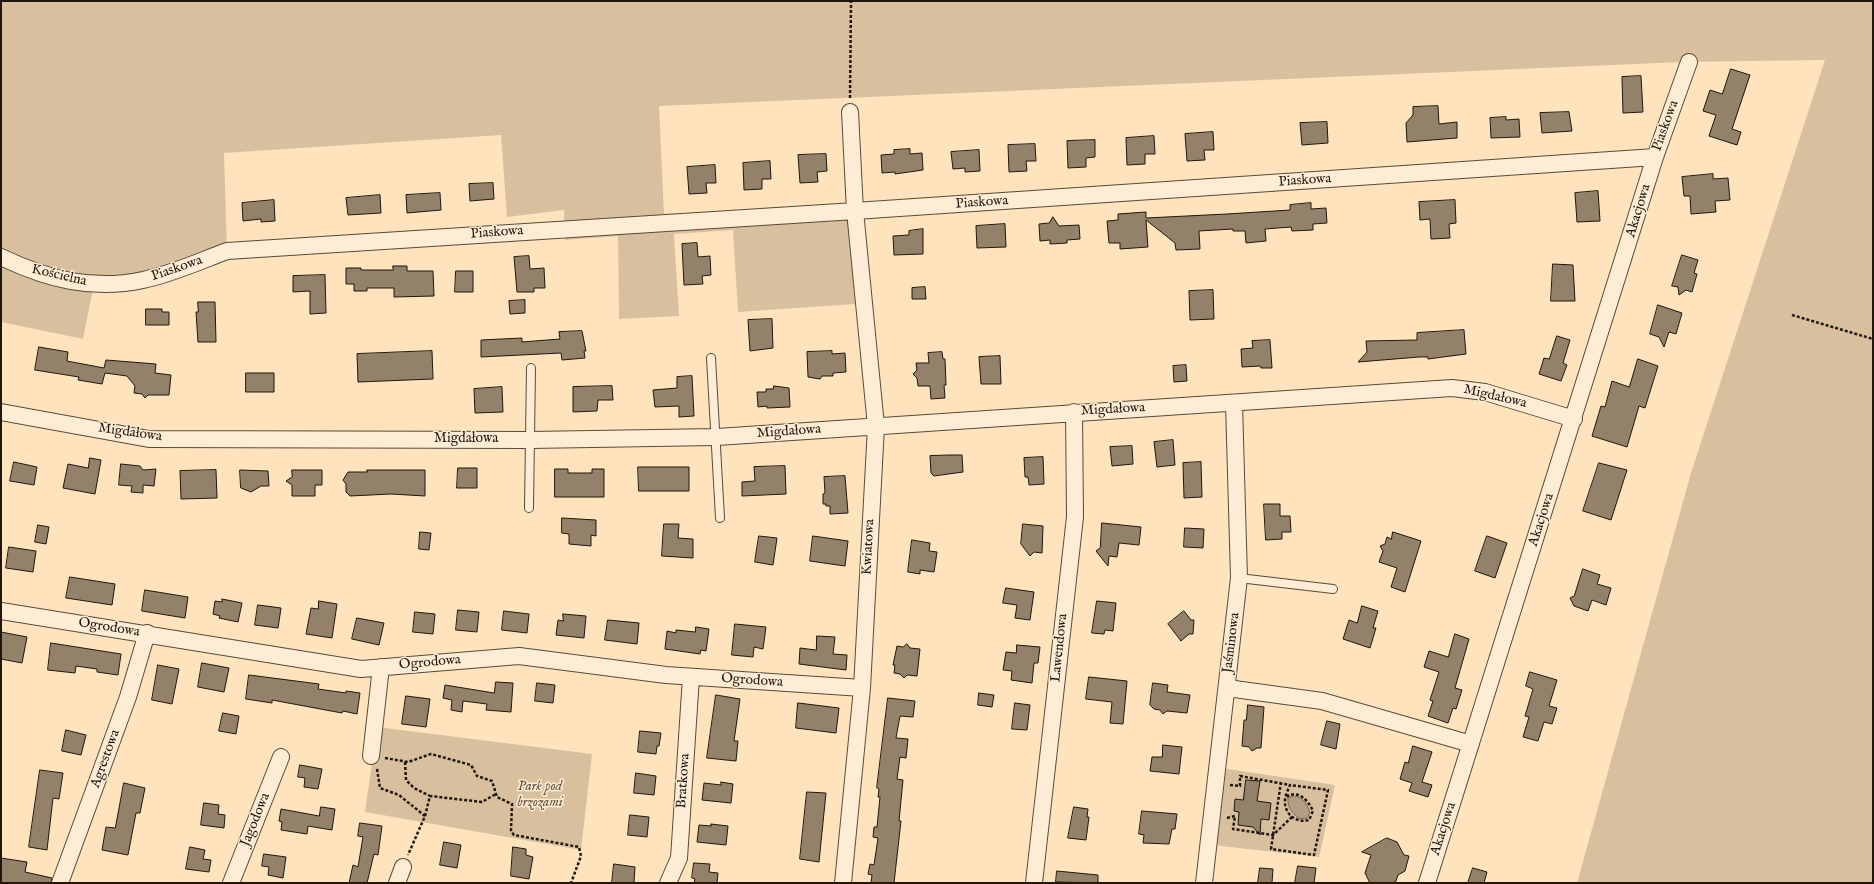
<!DOCTYPE html>
<html>
<head>
<meta charset="utf-8">
<style>
	body { margin:0 }
	#map { position:relative; width:1874px; height:884px; overflow:hidden; background:#fee3bd; font-family:"IM FELL English",serif }
	canvas { display:block }
	.frame { position:absolute; inset:0; border:2px solid #1f170e; pointer-events:none }
</style>
</head>
<body>
<div id="map">
<canvas width="1874" height="884"></canvas>
<div class="frame"></div>
</div>
<script>
const context = document.querySelector('canvas').getContext('2d');
context.lineJoin = 'round';
function fillPath(path, color) { context.fillStyle = color; context.fill(path, 'evenodd'); }
function trace(path, color, width, dash) { context.strokeStyle = color; context.lineWidth = width; context.lineCap = dash ? 'butt' : 'round'; context.setLineDash(dash || []); context.stroke(path); }
function write(font, color, halo, rows, align = 'center') {
  context.font = font + ' "IM FELL English",serif'; context.lineWidth = 3; context.setLineDash([]); context.textBaseline = 'middle'; context.strokeStyle = halo; context.fillStyle = color; for (const [text, x, y, turn = 0] of rows) {
    context.save(); context.translate(x, y); context.rotate((+turn || 0) * Math.PI / 180); context.textAlign = isNaN(turn) ? turn : align; if (halo) context.strokeText(text, 0, 0); context.fillText(text, 0, 0); context.restore();
  }
}
fillPath(new Path2D(`
	M1,1H1873V883H1577L1691,473L1825,60L1682,62L659,106L664,214L861,205L870,303L738,312L733,230L674,234L679,316L619,319L618,236L565,240L564,210L507,217L501,135L224,153L227,251L179,270L94,284L83,339L1,322Z
	M377,727L592,754L581,850L365,812Z
	M1221,768L1335,785L1319,857L1212,845Z`), '#d8c09f');
const water = new Path2D(`
	M1294,796C1304,797 1307,804 1310,813L1306,819L1298,818C1292,812 1287,808 1288,798Z`);
fillPath(water, '#b29e82');
trace(water, '#776854', 1);
const building = new Path2D(`
	M1731,69L1750,75L1732,129L1741,132L1737,145L1709,136L1716,115L1703,111L1710,90L1722,94Z
	M1641,76L1643,112L1623,113L1622,77Z
	M1438,106L1439,124L1457,122V138L1407,142L1406,123L1413,115V107Z
	M1569,112L1572,131L1542,133L1540,113Z
	M1506,117V120L1519,119L1520,137L1491,138L1490,118Z
	M1327,122L1328,143L1302,145L1300,123Z
	M1213,132L1214,150H1204L1205,160L1187,161L1185,134Z
	M1154,136L1155,154H1145V164L1127,165L1126,138Z
	M1095,140V157L1086,158V167L1068,168L1067,141Z
	M1035,144L1036,161H1026L1027,171L1009,172L1008,145Z
	M910,149V154L922,153L923,170L895,174V172L882,173L881,155L894,154V150Z
	M979,150L980,171L965,172V168L953,169L951,152Z
	M826,154L827,171L817,172L818,182L800,183L798,155Z
	M770,161L771,179H762V189L744,190L743,163Z
	M715,165L716,183H706L707,193L689,194L687,167Z
	M1713,174V179L1728,178L1730,200L1715,201L1716,212L1691,214L1690,196H1684L1682,177Z
	M493,183L494,199L470,201L469,184Z
	M1598,191L1600,221L1577,222L1575,193Z
	M440,193L441,210L407,213L406,195Z
	M380,195L381,213L348,215L346,198Z
	M274,200L275,221L261,222V219L243,221L242,203Z
	M1455,200L1456,223L1449,224L1450,238L1431,239L1430,219L1420,220L1419,202Z
	M1311,203V209L1326,208L1327,223L1313,224V230L1292,231L1291,227L1265,229L1266,241L1246,243L1245,231H1233V229L1199,231L1200,249L1176,250L1175,243L1146,220L1148,247L1120,249V243H1109L1107,221L1118,220V214L1146,212V218L1227,214L1290,210V205Z
	M1053,217L1059,226L1079,225L1080,239L1067,240V243L1050,244V240L1040,241L1039,224L1049,223Z
	M1005,224L1006,247L977,248L976,226Z
	M923,229V254L894,255L893,236L909,235V231Z
	M697,243L698,257L710,256L711,275L702,276L703,284L684,285L682,244Z
	M1682,255L1698,260L1694,273L1697,274L1692,292L1686,290L1679,295L1678,287L1672,286Z
	M529,256L530,269L544,268L545,288H534V292H517L514,257Z
	M1553,264L1573,265L1575,301H1551Z
	M393,266H407V271H433L434,296L394,297V288H367V291H354V284H346V268H361V270H393Z
	M456,271H473V292H455Z
	M325,275L326,313L310,314V291L293,292V276Z
	M925,287L926,299H912V288Z
	M1213,290L1214,319L1190,320L1189,291Z
	M525,300V313L510,314L509,301Z
	M198,302H215L216,342H198L196,312H198Z
	M1658,305L1682,313L1676,334L1669,332L1664,347L1659,337L1650,334Z
	M146,309H162V312H169V325H146Z
	M772,319L773,348L750,351L748,320Z
	M1464,330L1466,354L1428,359V357H1419L1358,362L1367,352L1366,341L1417,340V333Z
	M582,331L586,351H584L585,358L562,360L561,353L481,357V340L522,338V342L560,339L559,332Z
	M1557,336L1570,340L1563,363L1567,365L1561,381L1539,374L1544,358L1549,359Z
	M1270,340L1272,368H1261L1260,366L1242,367L1241,349L1253,348L1252,341Z
	M39,347L68,352L67,361L104,368L106,360L156,364L155,373L171,375L169,395H148L145,398L142,394L134,393L135,386L127,376L105,373L102,384L78,380L79,377L35,370Z
	M432,351L433,379L358,382L357,354Z
	M832,351V354L845,353L846,372L833,373V376H822L820,379L808,377L807,352Z
	M942,352L943,359H945L946,385H944L945,398L931,399L930,386H918L917,378L913,374L917,370L916,363H929L928,353Z
	M1000,356L1001,384H981L979,357Z
	M1638,359L1658,366L1645,408L1639,406L1627,447L1592,436L1601,406L1605,407L1612,381L1629,387Z
	M1186,365L1187,381L1174,382L1173,366Z
	M246,373H274V392H246Z
	M692,376L694,416L679,417V406L655,407L653,390L677,388V377Z
	M612,386L613,400H598L597,411L573,412V387Z
	M774,386L789,388L790,407L767,408V406L758,407L757,392H766V389H773Z
	M502,387L503,412L475,413L474,389Z
	M1173,440L1175,465L1157,467L1154,442Z
	M1132,446L1133,464L1112,466L1110,447Z
	M949,455H962L963,472L934,476L931,473L930,456Z
	M1043,457L1044,484L1029,485L1028,477H1025L1024,458Z
	M90,458L101,460L95,494L63,488L68,464L88,468Z
	M14,462L37,467L34,485L10,481Z
	M1201,462L1202,497L1184,498L1183,463Z
	M1599,463L1627,470L1611,520L1583,511Z
	M121,464L140,466L143,470L156,469L154,486L143,485V493L131,492L132,486L119,485Z
	M785,466L786,494L742,496V482L755,481L754,467Z
	M638,467H689V491H639Z
	M458,468H477V488H457Z
	M555,469H568V473H592V469H604V497H555Z
	M216,470L217,498L181,499L180,471Z
	M240,470L268,471L269,486H261L251,492L241,488Z
	M292,470H322V485H315V496H292V485L286,481L292,477Z
	M367,470H425V496L391,494L350,496L346,492V484L343,480L348,472H367Z
	M845,476L848,513L830,514V506H826V504H823V494L825,493L824,477Z
	M1264,504H1280V516H1290L1291,532H1282V539L1266,540Z
	M562,518L596,520V536L591,535V546L569,544V534L562,533Z
	M1102,523L1141,527L1139,545L1119,543L1117,557L1109,556L1108,566L1096,551L1100,548Z
	M664,524H679L678,538L693,539V558L662,556Z
	M1023,524L1043,526L1042,553L1034,552L1030,556L1021,544Z
	M38,525L49,527L46,544L35,542Z
	M1185,528L1204,529L1203,548L1184,547Z
	M420,532L431,533L429,550L419,549Z
	M1393,532L1421,541L1405,592L1391,587L1397,568L1379,562L1383,551L1380,546L1385,544L1387,537L1391,539Z
	M759,536L777,538L773,565L755,562Z
	M813,536L848,541L845,566L810,561Z
	M1487,536L1507,543L1495,578L1475,571Z
	M912,540L930,543L929,551L937,552L934,572L920,570V574L908,572Z
	M9,547L36,551L33,572L6,568Z
	M1583,569L1600,575L1597,584L1611,588L1606,605L1592,600L1588,611L1574,606L1570,598L1574,596Z
	M70,577L115,584L112,605L66,598Z
	M1006,588L1034,592L1030,620L1015,618L1017,605L1003,603Z
	M145,590L188,597L185,618L142,611Z
	M222,599L242,603L238,622L219,618L220,616L213,614L215,601L222,602Z
	M319,601L337,604L332,638L306,634L311,608L318,609Z
	M1097,601L1116,603L1113,631L1105,630L1104,634L1092,633Z
	M258,605L281,608L278,628L255,625Z
	M1362,606L1378,611L1373,628H1376L1370,648L1343,639L1349,620L1357,623Z
	M458,610L479,612L477,632L456,630Z
	M504,611L529,614L527,633L502,630Z
	M1184,611L1191,620H1194L1193,634H1189L1181,641L1168,624Z
	M415,612L435,614L433,634L413,632Z
	M563,614L586,616L584,638L556,635L558,620L563,621Z
	M357,618L384,623L379,645L352,639Z
	M608,620L639,623L637,644L605,640Z
	M735,624L766,627L763,649L754,647L753,657L732,655Z
	M696,627L709,629L706,651L701,650L700,654L665,649L667,631L676,633V630L695,632Z
	M1,632L27,637L22,663L1,659Z
	M1455,634L1469,639L1455,688L1462,690L1456,709L1453,708L1448,723L1428,716L1433,701L1430,700L1439,672L1424,667L1429,651L1448,657Z
	M817,636L835,637L833,654L847,655L846,670L799,664L800,648L816,650Z
	M51,643L121,654L118,675L97,672V669L76,666L75,673L48,670Z
	M907,644L910,648L920,649L917,676L907,675L904,678L900,674L894,673L895,665H893L897,646L903,647Z
	M1017,645L1040,647L1038,663H1034L1032,683L1011,680L1012,671L1003,670L1006,652L1016,653Z
	M202,663L229,668L224,692L198,687Z
	M158,665L179,669L172,704L152,700Z
	M1530,672L1557,680L1549,706L1557,708L1552,724L1544,722L1538,741L1523,737L1529,717L1525,716L1533,689L1526,686Z
	M249,675L319,684L318,689L346,693V691L360,693L357,714L343,711L342,713L272,700V703L246,699Z
	M1089,677L1127,681L1123,724L1110,723L1112,702L1086,699Z
	M496,682L513,683L511,712L486,710L487,704L463,701L462,712L451,710L452,700L443,698L445,685L494,693Z
	M537,683L555,685L553,703L535,701Z
	M1153,683L1168,685L1167,692L1190,695L1187,713L1167,711L1163,714L1160,710L1154,709L1150,705Z
	M979,693L994,695L992,707L978,705Z
	M716,695L740,699L734,741H738L736,761L707,758Z
	M406,696L430,699L426,727L402,724Z
	M888,698L915,701L913,717L900,716L896,738L908,739L906,758L900,757L897,779L903,780L899,821H901L894,883H871L872,875L868,874L870,864L874,865L878,838L873,837L874,827H877L880,797H878L879,789L877,788Z
	M798,703L839,708L836,733L796,728Z
	M1015,703L1030,705L1027,730L1012,729Z
	M1248,705L1264,707L1261,748H1257L1252,751L1249,747L1242,746L1244,720H1246Z
	M223,713L239,716L236,734L219,731Z
	M1327,721L1340,724L1336,749L1321,745Z
	M66,730L86,735L81,755L62,751Z
	M640,731L661,733L659,746H657L656,754L638,752Z
	M1163,745L1182,747L1179,774L1150,771L1152,757H1162Z
	M1413,746L1432,752L1422,782L1432,785L1428,797L1409,791L1412,783L1400,779L1405,762L1408,763Z
	M300,765L322,769L318,789L304,787L305,778L298,777Z
	M40,770L63,773L59,799L53,798L47,850L29,847Z
	M636,773L656,776L654,795L634,793Z
	M1246,780L1260,781L1257,801L1271,803L1269,820L1261,819L1260,835L1253,827L1238,825L1239,812L1234,811L1235,799L1243,800Z
	M721,782L733,784L731,803L702,800L704,783L721,785Z
	M124,783L145,788L140,813H136L128,855L102,850L106,827L115,828Z
	M807,792L826,793L819,862L800,859Z
	M204,803L219,805L218,814L225,815L224,828L201,825Z
	M321,807L335,809L332,830L308,826L307,834L281,830L282,822L279,821L281,809L319,816Z
	M1074,807L1088,809L1087,817H1089L1086,840L1068,838Z
	M1142,811L1177,814L1175,829H1172L1169,844L1143,843L1144,835L1139,834Z
	M630,815L649,817L647,837L628,835Z
	M360,823L382,826L378,855L374,854L367,883H349L353,865L358,867L363,837L358,836Z
	M711,824L728,826L726,845L697,842L699,825L711,826Z
	M1387,838L1397,842L1404,855L1409,856L1405,871L1398,875L1396,881L1393,883H1370L1365,873L1371,855L1362,852Z
	M444,842L461,845L457,868L440,865Z
	M190,847L205,850L203,859L211,860L209,872L186,869Z
	M513,847L526,849V855L533,857L529,879L511,876Z
	M264,854L286,857L283,878L268,875L269,867L262,866Z
	M1,858L27,862L25,872L52,878L51,883H1Z
	M694,863L710,864L709,872L718,873L717,883H694L695,879L692,878Z
	M614,864L635,867L634,883H612Z
	M1298,866L1316,868L1314,883H1295Z
	M1260,868L1273,869L1272,883H1258Z
	M1473,868L1487,872L1484,883H1468Z
	M1057,871L1098,875V883L1056,882Z`);
fillPath(building, '#938169');
trace(building, '#1f170e', 1);
const lane = new Path2D(`
	M711,358L720,518
	M529,508L531,368
	M1239,578L1333,589`);
const street = new Path2D(`
	M1,257C47,279 92,291 143,280C172,274 200,261 227,251L855,211L1655,157
	M1,412L149,439L530,440L717,437L1452,388L1485,392L1574,419
	M1,611L361,669L519,656L666,675L862,688
	M1227,688L1322,701L1471,744
	M371,756L381,667
	M60,883L128,697L147,633
	M231,883L281,757
	M397,883L403,867
	M668,883L679,858L691,677
	M843,883L862,688L876,426L855,211L850,112
	M1034,883L1075,517L1074,412
	M1204,883L1239,578L1234,403
	M1427,883L1655,157L1689,62`);
trace(lane, '#574a3a', 10);
trace(street, '#574a3a', 18);
trace(new Path2D(`
	M850,98L851,1
	M1792,315L1873,339
	M385,758L408,762L431,754L471,765L477,776L492,781L497,797L512,804L511,831L514,835L579,847L581,856L571,883
	M405,762L406,780L414,788L430,796
	M377,769L380,788L399,795L425,816L408,855
	M1281,782L1271,849L1314,855L1328,790L1290,785
	M1230,785L1240,786V776L1290,785C1288,790 1284,798 1285,804C1287,817 1298,823 1309,820L1313,811C1308,800 1298,789 1286,797
	M425,816L430,796L482,802L496,794
	M1227,818L1235,816L1233,829L1273,835L1292,817`), '#1f170e', 2.5, [3, 2]);
trace(lane, '#feedd4', 8);
trace(street, '#feedd4', 16);
write('14px', '#1f170e', '#feedd4', [
	["Piaskowa",1666,126,-70],
	["Piaskowa",1305,181,-4],
	["Piaskowa",982,203,-4],
	["Akacjowa",1639,211,-73],
	["Piaskowa",497,233,-4],
	["Piaskowa",177,269,-19],
	["Kościelna",59,276,13],
	["Migdałowa",1495,397,13],
	["Migdałowa",1113,410,-3],
	["Migdałowa",789,432,-4],
	["Migdałowa",130,433,8],
	["Migdałowa",466,439],
	["Akacjowa",1542,520,-72],
	["Kwiatowa",869,547,-87],
	["Ogrodowa",109,628,9],
	["Jaśminowa",1232,643,-83],
	["Lawendowa",1060,648,-84],
	["Ogrodowa",430,663,-5],
	["Ogrodowa",752,681,4],
	["Agrestowa",106,759,-70],
	["Bratkowa",684,781,-86],
	["Jagodowa",256,820,-68],
	["Akacjowa",1444,829,-72]
]);
write('italic 14px', '#605241', '#feedd4', [
	["Park pod",540,787],
	["brzozami",540,803]
]);
</script>
</body>
</html>
